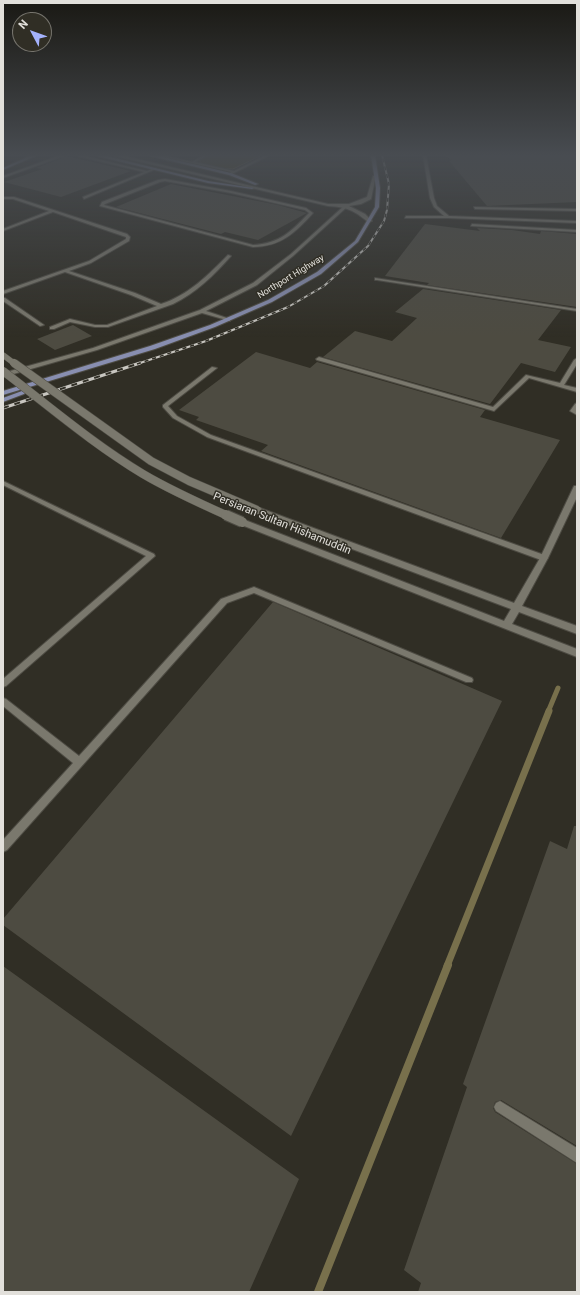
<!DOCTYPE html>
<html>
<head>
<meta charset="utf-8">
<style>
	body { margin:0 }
	#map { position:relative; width:580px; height:1295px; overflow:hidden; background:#302e25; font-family:Roboto,sans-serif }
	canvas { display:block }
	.frame { position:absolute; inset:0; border:4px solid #e2e0db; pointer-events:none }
	.north { position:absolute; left:12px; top:12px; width:40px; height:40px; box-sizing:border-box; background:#302e25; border:1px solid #77756e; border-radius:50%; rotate:311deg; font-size:11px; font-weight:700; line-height:16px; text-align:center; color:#e2e0db }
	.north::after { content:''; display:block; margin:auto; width:14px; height:18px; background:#a4b2fc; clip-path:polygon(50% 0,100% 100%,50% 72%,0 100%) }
</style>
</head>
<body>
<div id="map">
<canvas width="580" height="1295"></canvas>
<div class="frame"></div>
<div class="north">N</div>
</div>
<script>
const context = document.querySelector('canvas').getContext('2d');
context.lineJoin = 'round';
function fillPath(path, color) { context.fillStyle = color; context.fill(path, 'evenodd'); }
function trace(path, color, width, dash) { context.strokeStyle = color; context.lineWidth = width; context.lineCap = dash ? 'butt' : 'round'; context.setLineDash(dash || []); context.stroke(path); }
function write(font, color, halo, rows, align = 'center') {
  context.font = font + ' Roboto,sans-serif'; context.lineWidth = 3; context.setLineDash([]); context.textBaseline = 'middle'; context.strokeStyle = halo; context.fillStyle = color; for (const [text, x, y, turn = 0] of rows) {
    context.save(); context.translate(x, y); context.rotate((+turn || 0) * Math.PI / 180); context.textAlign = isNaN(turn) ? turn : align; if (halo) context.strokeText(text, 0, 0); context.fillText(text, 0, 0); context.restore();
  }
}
const water = new Path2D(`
	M210,155H262L233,169H221L200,163V160Z`);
fillPath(water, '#4a400e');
trace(water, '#78704c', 1);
trace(new Path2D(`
	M548,712L558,688`), '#78704c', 5);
trace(new Path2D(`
	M447,966L549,711`), '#78704c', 7);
trace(new Path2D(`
	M318,1292L448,965`), '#78704c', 8);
fillPath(new Path2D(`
	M443,155H577V202L487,206L449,161L452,160Z
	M67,156L131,171L61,197L4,182L42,169L36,168Z
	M171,184L278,205L307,213L258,240L225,232L221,234L116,207Z
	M425,224L480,231L477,228L512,230L540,234L541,231L577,234V307L427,285L429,283L385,276Z
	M423,289L561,310L538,340L571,347L555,372L521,363L490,404L323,357L355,331L392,341L417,318L395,312Z
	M73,325L92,336L55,350L37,339Z
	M256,352L310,368L317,362L485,410L480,417L560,440L501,538L261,451L268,445L196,420L199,417L179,410Z
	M273,602L502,701L291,1136L3,925V919Z
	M574,826H577V1146L501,1100L495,1102L493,1108L495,1112L577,1164V1292H418L421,1283L404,1270L467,1087L463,1084L550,841L567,849Z
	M3,966L299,1179L249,1292H3Z`), '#4d4b41');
const service = new Path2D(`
	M61,155H67L3,178V176Z
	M73,155H80L147,171L154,168L156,169L84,199L83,197L144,172Z
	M163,155L192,162L204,155H208L195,162L234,171L266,155H270L232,174L230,173L231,172L156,155Z
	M423,155H426L434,198L437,206L449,216L577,221V223L448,218H405L406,216H444L434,207L430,198Z
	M165,179L231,191L306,208L313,213C295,233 280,247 253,247L100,206L102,202L158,180ZM165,181L231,193L305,210L309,213C292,231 279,244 253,245L104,205L105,204L160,182Z
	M3,197H14L127,234L130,237L129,241L91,263L69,271L135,293L161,304C189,295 208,275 228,255L231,256C214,275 196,293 173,304L108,327H95L70,322L54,329H50V327L70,319L95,325H107L157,306L131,295L65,272L3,294V291L89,261L126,239V237L53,212L3,231V229L49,211L13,199H3Z
	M345,205L348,206L293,256L257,285L206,311L230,319V321L202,313L97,350L3,377V373L93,348L200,310L253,283L291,254Z
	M474,207L577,209V211L475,209Z
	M472,224L577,230V232L471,226Z
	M375,278L577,309V311L377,280H375Z
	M3,298H5L44,325L40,326L3,301Z
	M319,357L493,407L526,375L560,383L574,360L577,358V364L564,385L577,388V392L529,378L494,411L317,360L316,359Z
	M212,367L217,368L168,406L177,416L211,435L547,556L548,558L544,560H541L207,437L173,418L163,407V405Z
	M577,403V415L570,411L575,404Z
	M3,481L154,554L155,556L6,686L3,687V679L146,556L3,485Z
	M254,587L472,678L473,680L472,682H466L254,593L227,603L7,850L3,852V840L73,763L3,706V698L6,699L79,756L221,599Z
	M500,1101L577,1148V1163L496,1111L494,1107L496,1103Z`);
const tertiary = new Path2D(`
	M111,155H120L328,204H349L367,197L373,176L376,175L371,199L361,204L349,206L365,214L372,221L368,222C354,210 346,207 328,206Z
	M574,486H577V497L548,558L522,606L577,626V634L519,612L512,624L577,649V657L239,524L238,522L242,519L245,520L504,621L511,609L254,512L253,510L254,508H260L514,603L540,558Z`);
const primary = new Path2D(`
	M32,155H38L3,170V168Z
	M93,155H102L208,181L254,188L252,189L208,183Z
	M146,155H155L231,173L258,184L255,185L229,175Z
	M371,155H375L380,188L379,207L358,242L321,274L272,302L215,327L155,349L3,395V391L150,346L210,325L268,300L317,272L355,241L375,207L376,188Z
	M22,391L25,393L24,394L3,402V398Z`);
trace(service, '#4d4b43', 2);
trace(tertiary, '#4d4b43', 2);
trace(primary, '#4d4b43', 2);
fillPath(service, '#7a786d');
fillPath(tertiary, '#7a786d');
fillPath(primary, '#888eb0');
const railFar1 = new Path2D(`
	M137,364L206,341L288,307L324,286L368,246L384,221L387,210L389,184L382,155`);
const rail = new Path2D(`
	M3,408L140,363`);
trace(railFar1, '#c8c6c0', 2);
trace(rail, '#c8c6c0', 3);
trace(railFar1, '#302e25', 1.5, [4]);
trace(rail, '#302e25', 2, [6]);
const tertiaryBridgeFar2 = new Path2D(`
	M3,355L15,364`);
const tertiaryBridgeFar1 = new Path2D(`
	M14,363L151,461L189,481L257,510
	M3,371C49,406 93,444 143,474C170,490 199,503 228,516`);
const tertiaryBridge = new Path2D(`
	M226,515L242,522`);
trace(tertiaryBridgeFar2, '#4d4b43', 6, []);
trace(tertiaryBridgeFar1, '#4d4b43', 9, []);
trace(tertiaryBridge, '#4d4b43', 12, []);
trace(tertiaryBridgeFar2, '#7a786d', 5.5);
trace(tertiaryBridgeFar1, '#7a786d', 8);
trace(tertiaryBridge, '#7a786d', 10);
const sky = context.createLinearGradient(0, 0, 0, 337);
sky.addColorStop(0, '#1a1914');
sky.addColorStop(0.46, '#484c51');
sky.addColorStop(1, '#484c5100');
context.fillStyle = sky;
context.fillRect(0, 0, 580, 337);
write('9px', '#e2e0db', '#302e25', [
	["Northport Highway",291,277,-31]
]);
write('11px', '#e2e0db', '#302e25', [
	["Persiaran Sultan Hishamuddin",282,524,22]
]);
</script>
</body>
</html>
